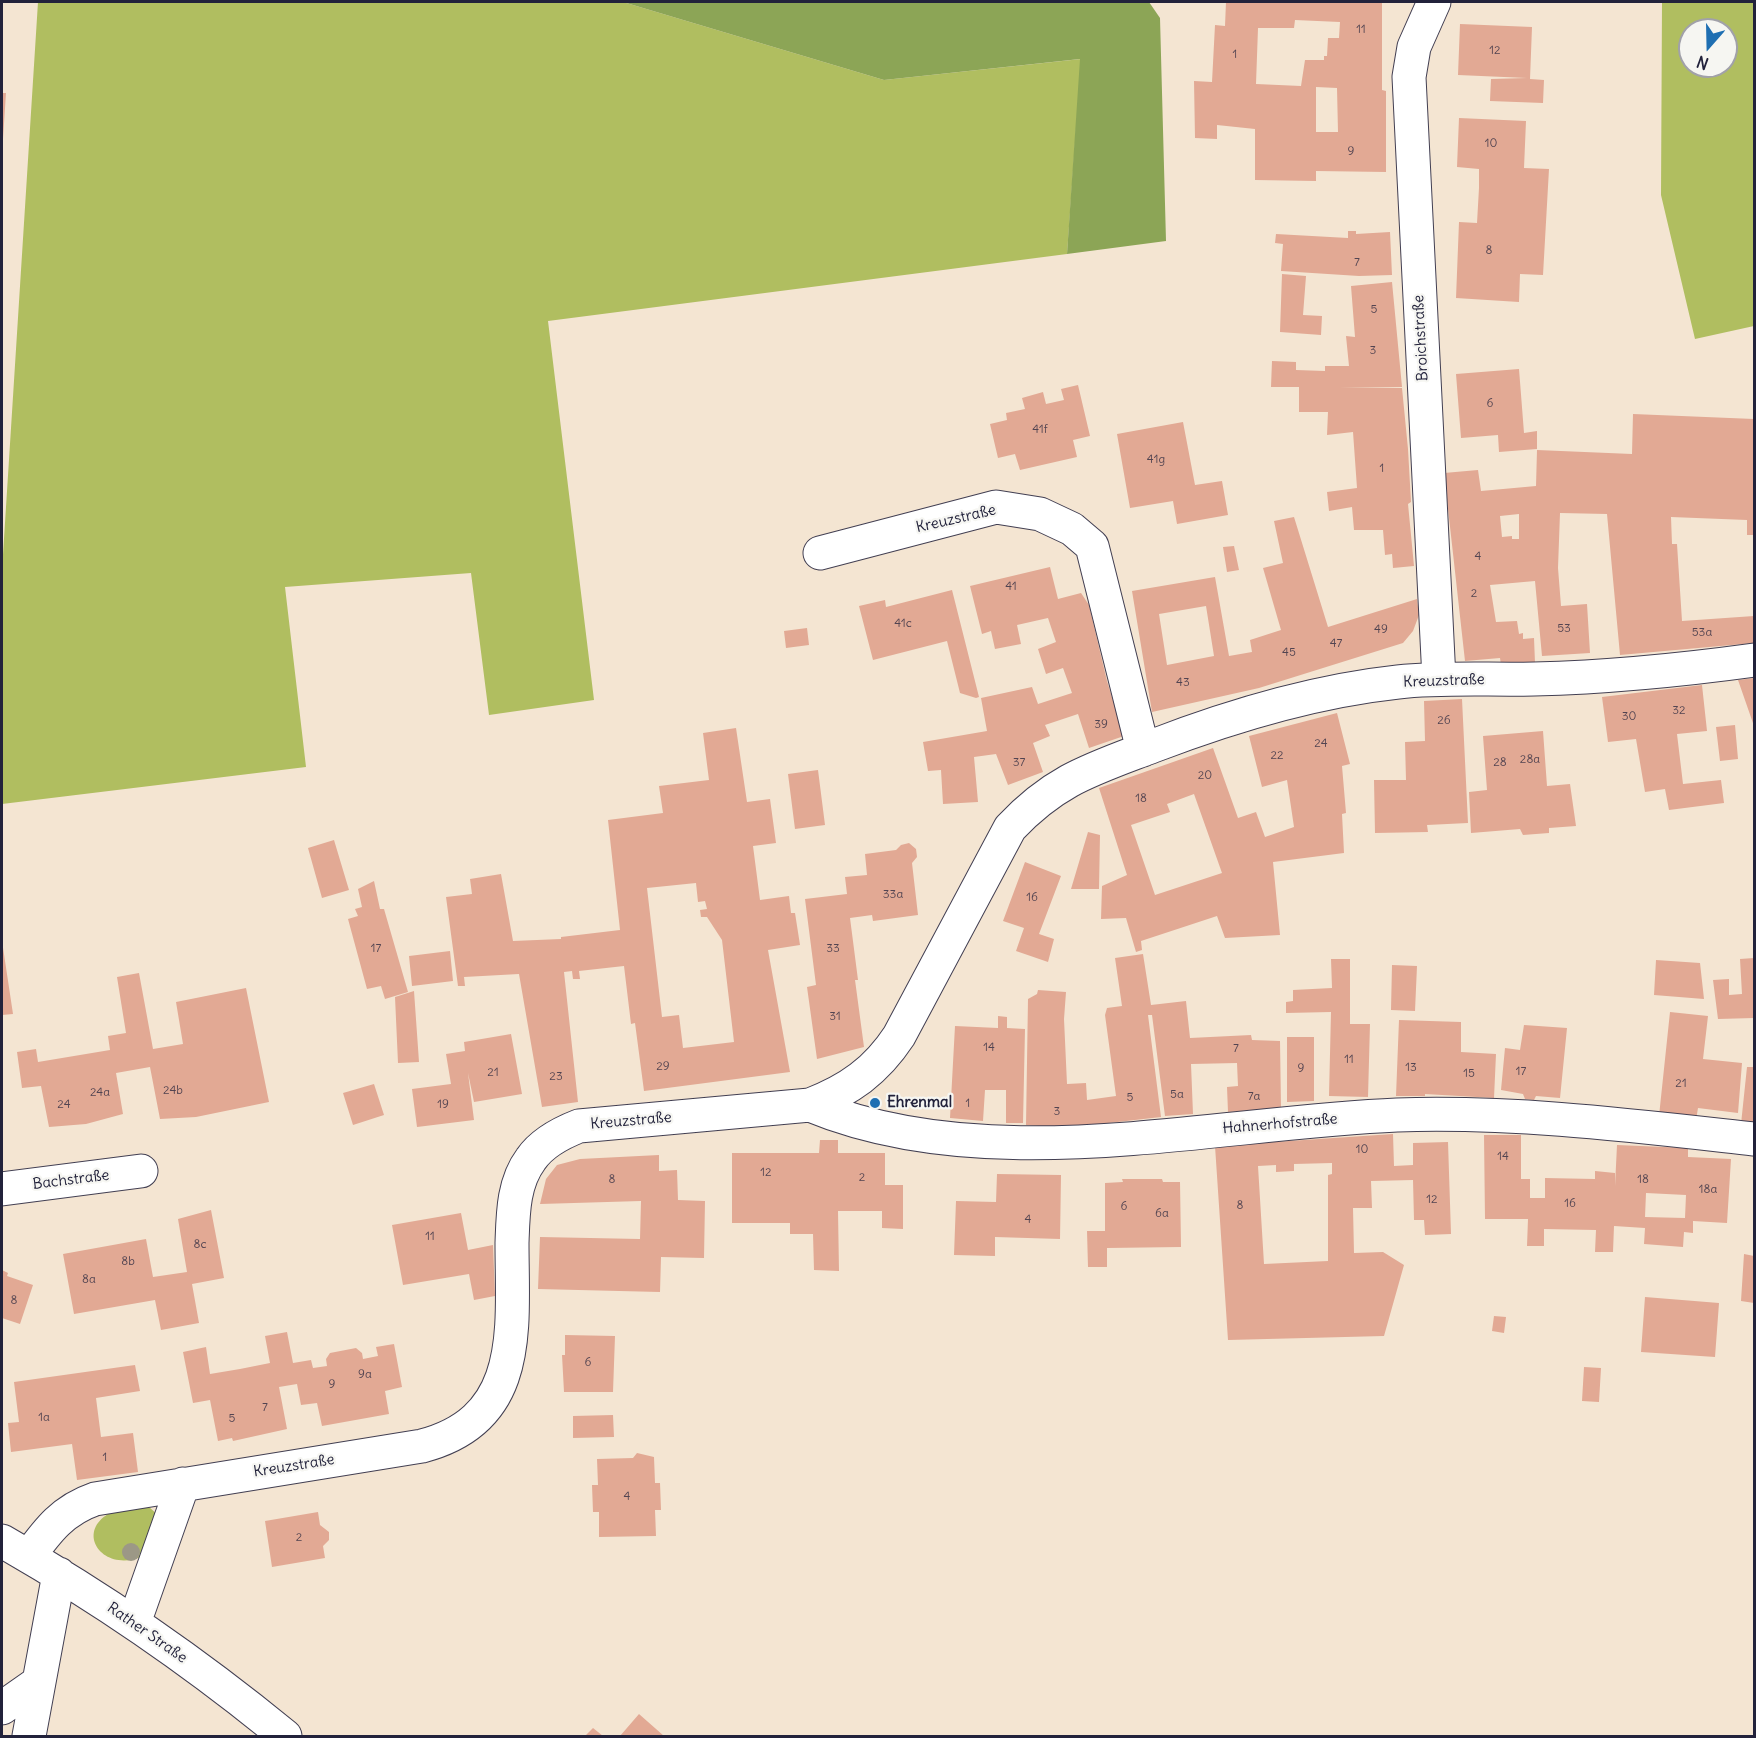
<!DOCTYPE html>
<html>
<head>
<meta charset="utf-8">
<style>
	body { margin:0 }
	#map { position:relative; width:1756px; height:1738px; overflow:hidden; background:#f4e5d2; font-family:Delius,sans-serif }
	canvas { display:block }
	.frame { position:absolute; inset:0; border:3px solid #22223b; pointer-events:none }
	.north { position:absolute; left:1678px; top:18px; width:60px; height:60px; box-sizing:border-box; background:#f6f6f2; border:2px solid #a1a1a9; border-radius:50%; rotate:200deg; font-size:16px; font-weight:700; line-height:24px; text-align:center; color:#22223b }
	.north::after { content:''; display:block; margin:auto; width:21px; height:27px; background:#1f6fb2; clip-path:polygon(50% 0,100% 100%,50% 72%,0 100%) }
</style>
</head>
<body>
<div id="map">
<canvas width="1756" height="1738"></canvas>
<div class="frame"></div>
<div class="north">N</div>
</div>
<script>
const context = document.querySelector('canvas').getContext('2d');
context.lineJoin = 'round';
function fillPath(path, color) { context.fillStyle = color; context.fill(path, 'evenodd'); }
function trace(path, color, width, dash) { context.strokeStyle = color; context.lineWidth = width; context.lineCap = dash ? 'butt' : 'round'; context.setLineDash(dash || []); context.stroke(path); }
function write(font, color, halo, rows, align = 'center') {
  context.font = font + ' Delius,sans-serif'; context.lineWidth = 4.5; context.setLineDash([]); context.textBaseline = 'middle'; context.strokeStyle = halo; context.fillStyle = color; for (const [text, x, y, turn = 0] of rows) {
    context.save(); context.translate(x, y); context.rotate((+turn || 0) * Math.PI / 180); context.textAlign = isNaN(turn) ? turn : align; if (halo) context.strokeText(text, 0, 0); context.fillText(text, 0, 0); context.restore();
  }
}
fillPath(new Path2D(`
	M38,2H623L884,80L1081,59L1067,254L548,321L594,700L489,715L471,573L285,587L306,767L2,804V570Z
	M1662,2H1754V326L1695,339L1661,195ZM1690,30H1726V66H1690Z
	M149,1507L158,1515L145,1555C106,1575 74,1535 108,1514C118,1508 138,1508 149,1507Z`), '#b0be60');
fillPath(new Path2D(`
	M623,2H1149L1160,18L1166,241L1067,254L1080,59L884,80Z`), '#8ca556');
fillPath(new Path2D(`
	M1226,2H1382V90L1386,91V172L1316,171V181L1255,180V129L1217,125V139L1195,138L1194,81L1212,82L1215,25L1225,26ZM1295,20L1340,22L1339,38H1328L1327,56H1324V60H1305L1301,86L1256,84L1258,28H1294ZM1316,87L1337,88L1338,132H1316Z
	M1460,24L1532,27L1530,79L1544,80L1543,103L1490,101L1491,79L1527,78L1458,75Z
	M2,93H6L3,139H2Z
	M1459,118L1526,121L1524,168L1549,169L1543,275L1520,274L1519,302L1456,298L1459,222L1477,223L1479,188V169L1457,167Z
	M1348,231H1356V234L1390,232L1392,275L1359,276L1281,271L1283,244L1275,243L1276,234L1348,238Z
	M1282,274L1306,276L1303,315L1322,316L1321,335L1280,332Z
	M1392,282L1402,387L1340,388H1402L1408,449L1411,502L1408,504L1414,566L1393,568L1392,554L1385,555L1383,530H1354L1352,507L1329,511L1327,492L1357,488L1353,432L1327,435L1328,412H1299V387H1271L1272,361L1296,362V370L1325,371V366H1349L1346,336L1355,337L1351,286Z
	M1519,369L1524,433L1537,431V449L1499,452L1498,435L1461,438L1456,374Z
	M1078,385L1090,436L1073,440L1077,457L1020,470L1015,454L998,458L990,424L1007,420L1006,413L1025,409L1022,398L1043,392L1046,404L1064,400L1061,389Z
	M1633,414L1754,419V535H1747V520L1671,517L1672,544H1677L1682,621L1754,616V643L1620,655L1607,514L1560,513L1558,568L1561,606L1587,604L1590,653L1542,656L1535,581L1490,585L1496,622L1517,621L1519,634L1523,633V639L1534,638L1535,663L1501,665L1500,658L1465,661L1444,473L1478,470L1481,491L1536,486L1537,450L1632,454ZM1519,514V539H1512V536L1502,537L1500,516Z
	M1183,422L1195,485L1222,481L1228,515L1177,524L1173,501L1130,508L1117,434Z
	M1294,517L1328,627L1417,599L1419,615L1413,631L1403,643L1259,688L1152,712L1132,591L1215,577L1229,656L1252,652L1250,640L1281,630L1263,568L1283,563L1274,521ZM1206,606L1214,656L1167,665L1159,614Z
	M1234,546L1239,570L1227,572L1223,547Z
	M1050,567L1058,599L1081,593L1089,605L1107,681L1124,736L1089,748L1078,714L1045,725L1050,736L1033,743L1043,772L1008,785L996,754L974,757L978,802L943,804L941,770L928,771L923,742L987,731L981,698L1032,687L1038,704L1072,693L1063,668L1046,674L1038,649L1056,642L1048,618L1017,625L1021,644L995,649L991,631L982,634L970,586Z
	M952,590L979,697L976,698L960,693L947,641L873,660L859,606L885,600L886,607Z
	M807,628L809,645L786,648L784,631Z
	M1754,678V726L1738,680Z
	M1702,685L1707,731L1677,734L1683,784L1721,780L1724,803L1669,810L1665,789L1645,792L1636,739L1608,742L1602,697Z
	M1462,699L1468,823L1427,825L1428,832L1375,833L1374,780H1406L1405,742L1425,741L1424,701Z
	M1337,713L1350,764L1342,766L1346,813L1342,814L1344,853L1273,862L1280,935L1225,938L1217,916L1141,941L1142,950L1136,952L1126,918L1101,919L1102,886L1127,875L1099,788L1213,748L1238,818L1256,812L1265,837L1294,827L1287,780L1262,787L1249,736ZM1194,794L1222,873L1155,895L1131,825L1170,812L1167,804Z
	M1735,725L1738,759L1720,761L1716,727Z
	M736,728L747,802L770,799L776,843L753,846L760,900L789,896L791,913H795L800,945L768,950L790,1072L644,1091L635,1023L631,1024L624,966L579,971L580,979H573L572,971L564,972L578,1102L542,1107L519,974L464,977L465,986H458L446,897L472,894L470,879L501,874L513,941L561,939V937L620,930L608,820L663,813L659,786L709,780L703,733ZM696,883L698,902L705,901L707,909L700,910L701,917H707L722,940L734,1042L683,1048L679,1015L662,1017L647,888Z
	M1543,731L1547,786L1570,784L1576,826L1549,828V833L1523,835L1520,829L1471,833L1469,792L1487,790L1483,736Z
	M818,770L825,825L795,829L788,774Z
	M1088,832L1100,835L1099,889H1071Z
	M334,840L349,890L322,898L308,848Z
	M909,843L916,849L917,857L912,863L918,915L873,921L872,915L850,918L858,980H855L864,1047L817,1059L807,987L816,985L805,899L847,894L845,877L867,875L865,854L896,850L901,845Z
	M1025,862L1061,876L1039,934L1054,939L1048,962L1016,951L1024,928L1003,921Z
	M374,881L380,909H384L408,992L385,999L381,986L367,989L348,919L358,916L355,909L362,907L358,889Z
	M2,941L13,1014L2,1015Z
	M450,951L453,981L412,986L409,956Z
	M1143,954L1151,1005L1186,1001L1190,1038L1251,1035L1252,1040L1280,1041L1281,1108L1228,1112L1227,1087L1238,1086L1237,1063L1191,1064L1193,1114L1165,1116L1152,1015H1148L1161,1117L1065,1128L1026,1125L1028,999L1037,994L1038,990L1066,992L1064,1019L1067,1084L1086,1083L1087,1100L1116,1096L1105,1015L1107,1008L1122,1006L1115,958Z
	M1754,958V1018L1718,1019L1713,980L1729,979V995L1742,994L1740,959Z
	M1331,959H1350V1024H1370L1368,1097L1329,1096L1331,1012L1286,1013V1002L1293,1001V990L1332,988Z
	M1656,960L1700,963L1704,999L1654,995Z
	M1392,965L1417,966L1415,1011L1391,1010Z
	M139,973L153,1049L183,1044L176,1002L246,988L269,1102L196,1117L160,1119L150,1067L116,1073L123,1114L86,1124L49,1127L41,1086L22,1088L17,1052L36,1049L38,1062L110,1050L108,1036L126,1033L117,977Z
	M414,991L419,1062L398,1063L395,997Z
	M1670,1012L1708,1016L1703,1059L1742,1063L1738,1113L1698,1108L1696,1120L1659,1116Z
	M998,1016L1007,1017V1028L1025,1029L1023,1123H1006V1090H985L983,1121L950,1118L955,1026L998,1028Z
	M1399,1020L1461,1022V1052L1496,1054L1494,1098L1425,1094V1096H1396Z
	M1524,1025L1567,1028L1560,1098L1536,1096L1534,1100L1525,1099L1523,1094L1501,1090L1505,1048L1520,1050Z
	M511,1034L522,1094L474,1102L468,1073L474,1120L417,1127L412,1089L451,1084L446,1054L465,1051L464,1042Z
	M1287,1037H1314V1101L1287,1102Z
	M1747,1067H1754V1126L1741,1124Z
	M374,1084L384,1115L353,1125L343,1093Z
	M1393,1134L1394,1166L1413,1165V1143L1448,1142L1451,1234L1425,1235L1424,1220H1414L1413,1180L1371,1181L1372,1208H1353L1354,1253L1383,1252L1404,1265L1384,1336L1228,1340L1215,1146ZM1332,1163V1174L1328,1175V1261L1264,1264L1258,1166L1276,1165V1172L1294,1171V1164Z
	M1484,1135H1521V1179H1530V1198H1545V1178L1595,1179V1171L1615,1173V1186L1617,1145L1688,1148V1157L1731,1159L1727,1223L1693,1221V1233L1684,1232L1683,1247L1644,1244L1645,1228L1614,1226L1613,1252H1595L1596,1230L1544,1229V1246H1527L1528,1219H1485ZM1646,1193L1686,1195L1685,1218L1645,1217Z
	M820,1140H838V1153H885V1185H903V1229L882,1228V1211H838L839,1271L814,1270L813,1234H790V1223H732V1153H819Z
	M659,1155V1171L677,1170L678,1200L705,1201L704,1258L661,1257L660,1292L538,1289L540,1237L640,1239L641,1201L540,1204L546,1179L557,1165L580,1159Z
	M997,1174L1061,1175L1060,1239L995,1237V1256L954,1255L956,1201L996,1202Z
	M1122,1179H1162L1163,1182H1180L1181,1247L1107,1248V1267H1088L1087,1231H1105V1183L1123,1182Z
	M211,1210L224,1278L192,1284L199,1323L161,1330L155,1300L74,1314L63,1254L146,1239L153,1277L187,1272L178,1219Z
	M461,1213L468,1250L493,1245L495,1296L474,1300L469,1274L403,1285L392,1225Z
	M1744,1254L1754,1256V1303L1741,1301Z
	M2,1270L8,1273L7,1276L33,1285L20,1324L2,1318Z
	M1645,1297L1719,1303L1715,1357L1641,1352Z
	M1494,1316L1506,1317L1504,1333L1492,1331Z
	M287,1332L293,1363L311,1360L313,1368L327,1366L326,1359L330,1353L356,1348L362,1353L363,1359L378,1356L376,1347L394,1344L402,1387L385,1391L389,1414L322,1426L317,1403L301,1405L297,1384L279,1387L287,1429L233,1441L232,1438L218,1441L210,1400L193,1403L183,1352L206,1347L210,1374L240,1369L270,1363L265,1336Z
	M565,1335L615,1336L613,1392H564L562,1355H565Z
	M135,1365L140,1391L96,1398L101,1437L133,1433L138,1472L77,1480L72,1444L11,1452L8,1423L19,1422L14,1382Z
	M1584,1367L1601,1368L1599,1402L1582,1401Z
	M613,1415L614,1437L573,1438V1416Z
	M637,1453L654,1457L655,1483H660L661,1510H655L656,1536L599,1537V1512H593L592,1485H598L597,1459L633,1458Z
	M318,1512L320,1525L329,1532V1540L323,1546L325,1558L272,1567L265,1521Z
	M639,1714L664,1736H620Z
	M593,1728L603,1736H585Z`), '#e2a994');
const minor = new Path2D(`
	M1434,2L1414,47L1409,77L1439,679
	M820,553L996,507L1040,514L1072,529L1092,546L1143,750
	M810,1105C988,1179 1209,1123 1397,1115C1516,1111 1636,1126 1754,1139
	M2,1189L141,1171
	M2,1541C102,1598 196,1663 285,1736
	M29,1556C48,1530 63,1510 95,1499L422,1446C525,1419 512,1328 512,1243C513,1214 513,1183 531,1159C542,1143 561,1133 579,1126L810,1105C849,1090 876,1071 899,1036L1010,828C1056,779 1093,769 1153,746C1231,716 1314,691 1398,682C1443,677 1488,680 1534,679C1608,677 1681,670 1754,660
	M134,1623L183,1484
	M2,1708L39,1682
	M29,1736L59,1574`);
trace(minor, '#423f52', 35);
trace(minor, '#fff', 33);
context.fillStyle = '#9c9886';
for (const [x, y] of [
	[131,1552]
]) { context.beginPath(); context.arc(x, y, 9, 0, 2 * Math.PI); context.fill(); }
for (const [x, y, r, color] of [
	[875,1103,6,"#1f6fb2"]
]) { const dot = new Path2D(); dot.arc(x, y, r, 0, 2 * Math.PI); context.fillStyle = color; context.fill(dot); trace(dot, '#f6f6f2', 2); }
write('12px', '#524451', null, [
	["11",1361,30],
	["12",1495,51],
	["1",1235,55],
	["10",1491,144],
	["9",1351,152],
	["8",1489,251],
	["7",1357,263],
	["5",1374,310],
	["3",1373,351],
	["6",1490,404],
	["41f",1040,430],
	["41g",1156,460],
	["1",1382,469],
	["4",1478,557],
	["41",1011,587],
	["2",1474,594],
	["41c",903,624],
	["53",1564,629],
	["49",1381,630],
	["53a",1702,633],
	["47",1336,644],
	["45",1289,653],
	["43",1183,683],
	["32",1679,711],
	["30",1629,717],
	["26",1444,721],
	["39",1101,725],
	["24",1321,744],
	["22",1277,756],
	["28a",1530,760],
	["37",1019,763],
	["28",1500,763],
	["20",1205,776],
	["18",1141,799],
	["33a",893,895],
	["16",1032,898],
	["17",376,949],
	["33",833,949],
	["31",835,1017],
	["14",989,1048],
	["7",1236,1049],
	["11",1349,1060],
	["29",663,1067],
	["13",1411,1068],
	["9",1301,1069],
	["17",1521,1072],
	["21",493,1073],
	["15",1469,1074],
	["23",556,1077],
	["21",1681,1084],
	["24b",173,1091],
	["24a",100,1093],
	["5a",1177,1095],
	["7a",1254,1097],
	["5",1130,1098],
	["1",968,1104],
	["24",64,1105],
	["19",443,1105],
	["3",1057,1112],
	["10",1362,1150],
	["14",1503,1157],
	["12",766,1173],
	["2",862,1178],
	["8",612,1180],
	["18",1643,1180],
	["18a",1708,1190],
	["12",1432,1200],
	["16",1570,1204],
	["8",1240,1206],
	["6",1124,1207],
	["6a",1162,1214],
	["4",1028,1220],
	["11",430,1237],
	["8c",200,1245],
	["8b",128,1262],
	["8a",89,1280],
	["8",14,1301],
	["6",588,1363],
	["9a",365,1375],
	["9",332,1385],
	["7",265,1408],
	["1a",44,1418],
	["5",232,1419],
	["1",105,1458],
	["4",627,1497],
	["2",299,1538]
]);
write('15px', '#22223b', '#f6f6f2', [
	["Broichstraße",1421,338,-93],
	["Kreuzstraße",956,519,-13],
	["Kreuzstraße",1444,681,-2],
	["Kreuzstraße",631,1121,-5],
	["Hahnerhofstraße",1280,1124,-5],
	["Bachstraße",71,1180,-7],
	["Kreuzstraße",294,1466,-9],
	["Rather Straße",147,1633,35]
]);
write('bold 15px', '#22223b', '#f6f6f2', [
	["Ehrenmal",887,1103]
], 'left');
</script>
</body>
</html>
